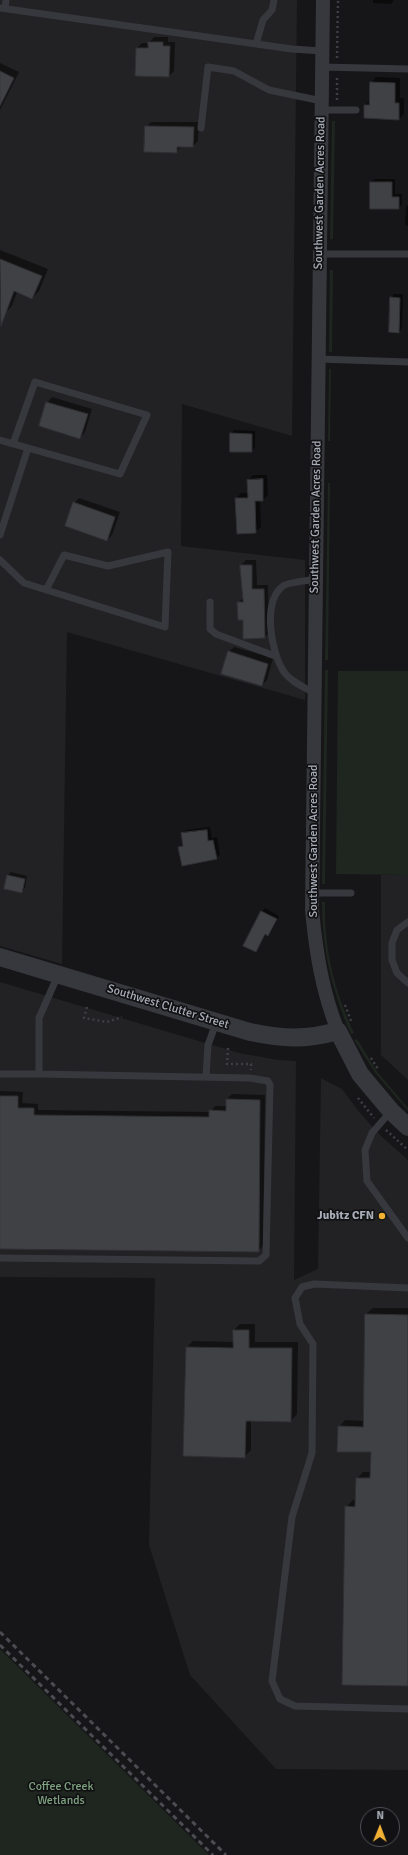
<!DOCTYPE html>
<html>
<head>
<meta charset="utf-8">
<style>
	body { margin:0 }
	#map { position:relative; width:408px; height:1855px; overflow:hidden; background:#161618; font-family:Signika,sans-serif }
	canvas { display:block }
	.north { position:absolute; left:360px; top:1807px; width:40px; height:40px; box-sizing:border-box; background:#111113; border:1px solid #4d4f55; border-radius:50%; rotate:1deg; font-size:11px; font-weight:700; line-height:16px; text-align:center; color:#a8adb8 }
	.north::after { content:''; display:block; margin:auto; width:14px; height:18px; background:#f2b134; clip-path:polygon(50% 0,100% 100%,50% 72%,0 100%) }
</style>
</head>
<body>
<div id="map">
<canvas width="408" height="1855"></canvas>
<div class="north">N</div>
</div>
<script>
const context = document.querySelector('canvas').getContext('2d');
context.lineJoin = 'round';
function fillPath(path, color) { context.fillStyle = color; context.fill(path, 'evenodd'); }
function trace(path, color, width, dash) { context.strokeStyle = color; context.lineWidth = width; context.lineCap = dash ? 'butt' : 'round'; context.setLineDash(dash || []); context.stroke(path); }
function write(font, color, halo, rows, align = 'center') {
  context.font = font + ' Signika,sans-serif'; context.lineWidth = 3.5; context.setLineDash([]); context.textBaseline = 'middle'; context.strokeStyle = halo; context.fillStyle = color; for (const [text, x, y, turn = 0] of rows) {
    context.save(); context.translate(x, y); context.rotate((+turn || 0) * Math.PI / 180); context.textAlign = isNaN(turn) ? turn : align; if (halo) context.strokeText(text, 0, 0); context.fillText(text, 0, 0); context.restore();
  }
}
fillPath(new Path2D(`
	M0,0H297L292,436L182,404L181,546L305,560V700L67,632L62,964L0,946Z
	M381,875H408V1080L381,1055Z
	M0,982L239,1053L278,1060L296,1061L294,1280L318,1269L321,1078L342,1089L360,1113L381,1136L408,1160V1770L276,1769L190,1675L149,1545L155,1278L0,1277Z`), '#222225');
fillPath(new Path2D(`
	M332,121H335L333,239H330Z
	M330,270H333L332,352H329Z
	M329,369H331L330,441H328Z
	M328,483H330L328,660H325Z
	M325,670H328L325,884H322Z
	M338,671H408V875L336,874Z
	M322,902H325C324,948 334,991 354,1033L351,1034C332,991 322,949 322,902Z
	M357,1039L378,1073L408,1108V1111L376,1074L354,1040Z
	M0,1649L209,1855H0Z`), '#1e261f');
fillPath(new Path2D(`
	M373,0H394L391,4L373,3Z
	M154,37H168V42H175L174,71L169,76L137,48L142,43H149Z
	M0,63L19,72L0,110Z
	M376,77L400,78V98H404V114L399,119L365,118V105L371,100V83Z
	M151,122H199L198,141L193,146H182L176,152L146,127Z
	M375,179H395V194H402V204L399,208L371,182Z
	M408,205V226L405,225L406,207Z
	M0,250L48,269L39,291L32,298L17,292L12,306L5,313L0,311Z
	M394,294H403L402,328L399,332L391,298Z
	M52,397L92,409L85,432L80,438L47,403Z
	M234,430L255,431V447L252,451L231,434Z
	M253,475H267L268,495L263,500H260L261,527L255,532L236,499L241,493H248V480Z
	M79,498L120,512L112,535L107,540L74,503Z
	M246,560H256L257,585H268L269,633L265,637L244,619L238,603L243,598L241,565Z
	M234,647L273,658L267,680L262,685L229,652Z
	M210,827L212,838L217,837L220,854L217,858L183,865L179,848L184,844L182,834L186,830Z
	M11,872L27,876L25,888L21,892L8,875Z
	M265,908L279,916L272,931L268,935L266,934L256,951L261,912Z
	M0,1091L23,1092L22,1103L38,1104V1110L210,1112L215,1106H227V1099L232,1094L265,1095L263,1246L258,1251L0,1248Z
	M373,1308H408V1685L346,1507L353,1500H356L357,1479L363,1472H371L372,1451L339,1427L345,1420L364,1421L366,1314Z
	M240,1324H255V1342H298L297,1414L291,1421L251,1420V1450L244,1457L187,1347L193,1341L234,1342V1330Z`), '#0007');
const building = new Path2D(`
	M148,42H163V46H170L169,77L135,76L136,48H148Z
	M0,71L14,78L0,106Z
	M370,82L395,83V103H399V120L364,118V105H369Z
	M145,126L194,127L193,147H177V153L144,152Z
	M370,182H392V197H399V209H370Z
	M0,259L42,276L32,299L14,291L1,326Z
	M390,297L400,298L399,333L389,332Z
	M46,402L88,414L80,439L39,426Z
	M230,433L252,434V452H230Z
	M263,479V501H255L256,533L237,534L235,498H248L247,480Z
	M73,502L115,517L107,541L65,526Z
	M240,565H252V589H264L265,638L243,639V620H238L237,602H243Z
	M228,651L268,664L262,686L221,674Z
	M207,830L208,841L213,840L217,859L182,866L178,847L183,846L181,833Z
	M7,875L25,879L22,893L4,889Z
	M261,911L277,919L268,936L265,934L256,952L243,946Z
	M0,1096H18V1108H34V1115L209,1117V1110L226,1111V1099L260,1100L259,1252L0,1249Z
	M365,1314L408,1315V1686L342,1685L345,1506L355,1507L356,1478H370L371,1452H337L338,1426L363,1427Z
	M233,1330H249V1348H292L291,1422L246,1421L245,1458L183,1456L186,1347L233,1348Z`);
fillPath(building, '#404145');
trace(building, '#303034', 1);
trace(new Path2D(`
	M337,58L338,0
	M337,100V77
	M345,1005L351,1021
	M87,1007L84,1018L107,1022L122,1017
	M228,1048L227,1064H251V1070
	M371,1058L378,1069
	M358,1098L374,1118
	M386,1130L408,1150`), '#3d3f44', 2.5, [2, 3]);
trace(new Path2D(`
	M0,8L292,49L322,51
	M5,8L6,0
	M256,44L263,20L272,10L274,0
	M322,67L408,69
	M322,110H356
	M201,128L208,67L234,71L269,90L322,101
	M320,254H408
	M318,359L408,362
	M0,440L120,474L147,415L35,382L13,444
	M0,535L28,448
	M0,560L24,583L165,627L168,552L108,566L64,555L46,590
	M210,602V629L216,634L275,656
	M314,693C304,687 291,682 284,672C271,653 262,602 283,586C288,582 308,581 316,579
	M312,893H351
	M408,922L397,930L392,943V960L397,973L408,983
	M0,1074H39V1018L58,975
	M206,1077L208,1045L216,1023
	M391,1111L372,1133L365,1150L367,1181L408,1238
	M0,1258L259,1261L266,1255L270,1085L268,1081L250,1078L39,1074
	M408,1288L314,1284L302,1287L295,1298L300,1324L313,1344L312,1453L292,1517L272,1681L280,1699L295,1706L408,1709`), '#37383d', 7);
trace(new Path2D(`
	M323,0L312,910C316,952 322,991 338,1031`), '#37383d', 14);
trace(new Path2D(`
	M0,957L250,1032C284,1039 305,1040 338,1031L360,1074L391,1111L408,1127`), '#37383d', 18);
trace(new Path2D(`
	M0,1632L226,1855
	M0,1645L213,1855`), '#4a4c52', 3, [5, 4]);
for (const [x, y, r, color] of [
	[382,1216,4,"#f2b134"]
]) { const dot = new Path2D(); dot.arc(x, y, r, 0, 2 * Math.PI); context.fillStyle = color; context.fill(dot); trace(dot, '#111113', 1.5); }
write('12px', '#a8adb8', '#111113', [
	["Southwest Garden Acres Road",320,193,-89],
	["Southwest Garden Acres Road",316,517,-89],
	["Southwest Garden Acres Road",314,841,-90],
	["Southwest Clutter Street",168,1007,17]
]);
write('bold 12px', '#a8adb8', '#111113', [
	["Jubitz CFN",374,1216]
], 'right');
write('12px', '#7fa381', '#111113', [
	["Coffee Creek",61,1787],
	["Wetlands",61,1801]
]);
</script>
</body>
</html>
